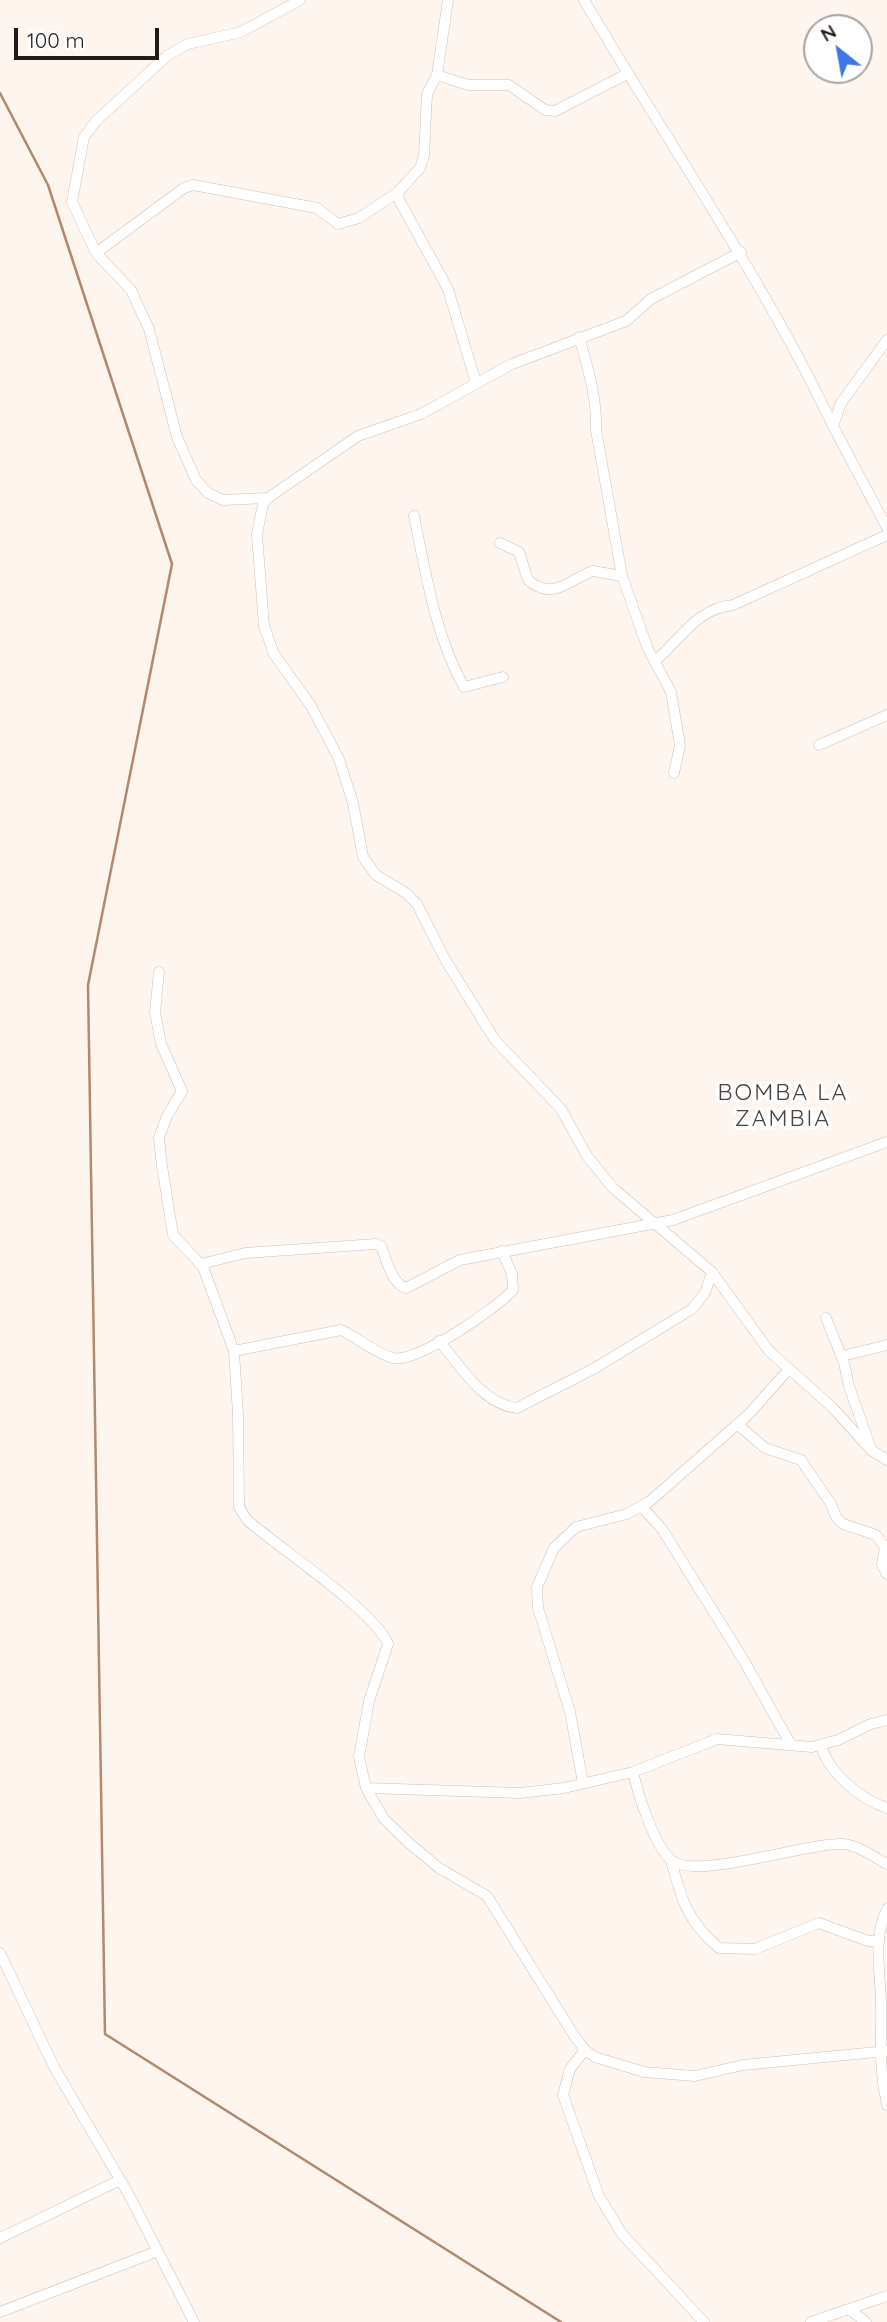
<!DOCTYPE html>
<html>
<head>
<meta charset="utf-8">
<style>
	body { margin:0 }
	#map { position:relative; width:887px; height:2322px; overflow:hidden; background:#fff5ef; font-family:Quicksand,sans-serif }
	canvas { display:block }
	.north { position:absolute; left:803px; top:14px; width:70px; height:70px; box-sizing:border-box; background:#fff; border:2px solid #a6a4a3; border-radius:50%; rotate:329deg; font-size:19px; font-weight:700; line-height:28px; text-align:center; color:#201c1a }
	.north::after { content:''; display:block; margin:auto; width:24px; height:32px; background:#3b78e7; clip-path:polygon(50% 0,100% 100%,50% 72%,0 100%) }
	.scale { position:absolute; left:14px; top:28px; width:145px; height:32px; box-sizing:border-box; border:4px solid #201c1a; border-top:0; padding-left:9px; font-size:21px; line-height:24px; white-space:nowrap; color:#201c1a; -webkit-text-stroke:5px #fff; paint-order:stroke }
</style>
</head>
<body>
<div id="map">
<canvas width="887" height="2322"></canvas>
<div class="north">N</div>
<div class="scale">100 m</div>
</div>
<script>
const context = document.querySelector('canvas').getContext('2d');
context.lineJoin = 'round';
function trace(path, color, width, dash) { context.strokeStyle = color; context.lineWidth = width; context.lineCap = dash ? 'butt' : 'round'; context.setLineDash(dash || []); context.stroke(path); }
function write(font, color, halo, rows, align = 'center') {
  context.font = font + ' Quicksand,sans-serif'; context.lineWidth = 7; context.setLineDash([]); context.textBaseline = 'middle'; context.strokeStyle = halo; context.fillStyle = color; for (const [text, x, y, turn = 0] of rows) {
    context.save(); context.translate(x, y); context.rotate((+turn || 0) * Math.PI / 180); context.textAlign = isNaN(turn) ? turn : align; if (halo) context.strokeText(text, 0, 0); context.fillText(text, 0, 0); context.restore();
  }
}
trace(new Path2D(`
	M0,93L48,185L172,564L88,985L105,2034L561,2322`), '#b2886f', 2.5);
const minor = new Path2D(`
	M448,0L437,75L427,94L424,156L420,168L398,192L399,200L448,289L476,383
	M584,0C667,142 762,277 833,426
	M437,75L468,85H509L545,110L555,111L627,74
	M741,252L651,299L626,321L512,364L421,414L358,436L268,498L263,504L257,534L264,626L274,654L311,706L339,759L353,803L363,857L376,875L406,893L417,904L446,961L495,1040L561,1109L587,1156L613,1188L712,1272L769,1351L832,1407L871,1450L887,1460
	M96,253L184,188L193,185L317,208L338,224L359,218L398,192
	M579,337C588,368 597,398 596,430L622,576L648,649L671,692L680,745L674,773
	M887,340L841,403L833,426L887,528
	M268,498L223,500L208,493L196,480L177,437L149,329L131,290L96,253L72,202L84,137L96,121L168,55L188,44L241,32L300,0
	M414,516C426,574 435,635 464,687L503,677
	M500,543L519,552L528,580C554,602 569,579 593,571L622,576
	M655,661C680,640 697,608 733,605L887,535
	M819,745L887,715
	M159,972L155,1012L161,1044L182,1091L167,1116L159,1138L162,1166L173,1235L203,1267L234,1351L238,1414L239,1507L247,1520C279,1548 375,1611 388,1644L369,1701L359,1757L366,1788L384,1819L409,1843L439,1868L487,1896L575,2037L585,2050L595,2057L644,2072L695,2076L743,2065L887,2051
	M201,1264L245,1253L376,1244L381,1246C387,1260 391,1283 406,1288L460,1260L673,1220L887,1142
	M826,1318L844,1363L849,1386L870,1446
	M439,1341C460,1365 483,1405 517,1408L595,1368L692,1309L705,1293L712,1272
	M234,1351L341,1330C358,1338 375,1353 393,1358C416,1364 497,1308 513,1290L512,1274L502,1251
	M842,1356L887,1345
	M737,1424L765,1448L801,1460L831,1504L836,1517L843,1524L876,1535L885,1547L882,1565L887,1574
	M642,1507L662,1529L743,1659L791,1745
	M821,1746C829,1773 860,1799 887,1808
	M633,1772C638,1794 654,1845 671,1860C695,1881 807,1842 843,1844C858,1845 874,1857 887,1864
	M583,1783L570,1712L538,1608L537,1587L554,1548L576,1527L627,1514L649,1502L749,1414L788,1370
	M366,1788L520,1793L564,1788L633,1772L717,1739L812,1747L838,1740L871,1724L887,1720
	M671,1860C681,1899 687,1921 719,1948L755,1949L819,1923L868,1941H879
	M887,1909C873,1938 880,1970 881,2001C882,2040 878,2066 887,2105
	M0,1953L54,2067L128,2193L194,2322
	M585,2050L570,2069L563,2095L599,2196L622,2234L704,2322
	M0,2238L120,2180
	M850,2310L866,2322
	M0,2312L158,2251
	M811,2322L887,2296`);
trace(minor, '#cac1bb', 11);
trace(minor, '#fff', 10);
context.letterSpacing = '2px';
write('23px', '#4b433f', '#fff', [
	["BOMBA LA",783,1093],
	["ZAMBIA",783,1119]
]);
context.letterSpacing = '0px';
</script>
</body>
</html>
